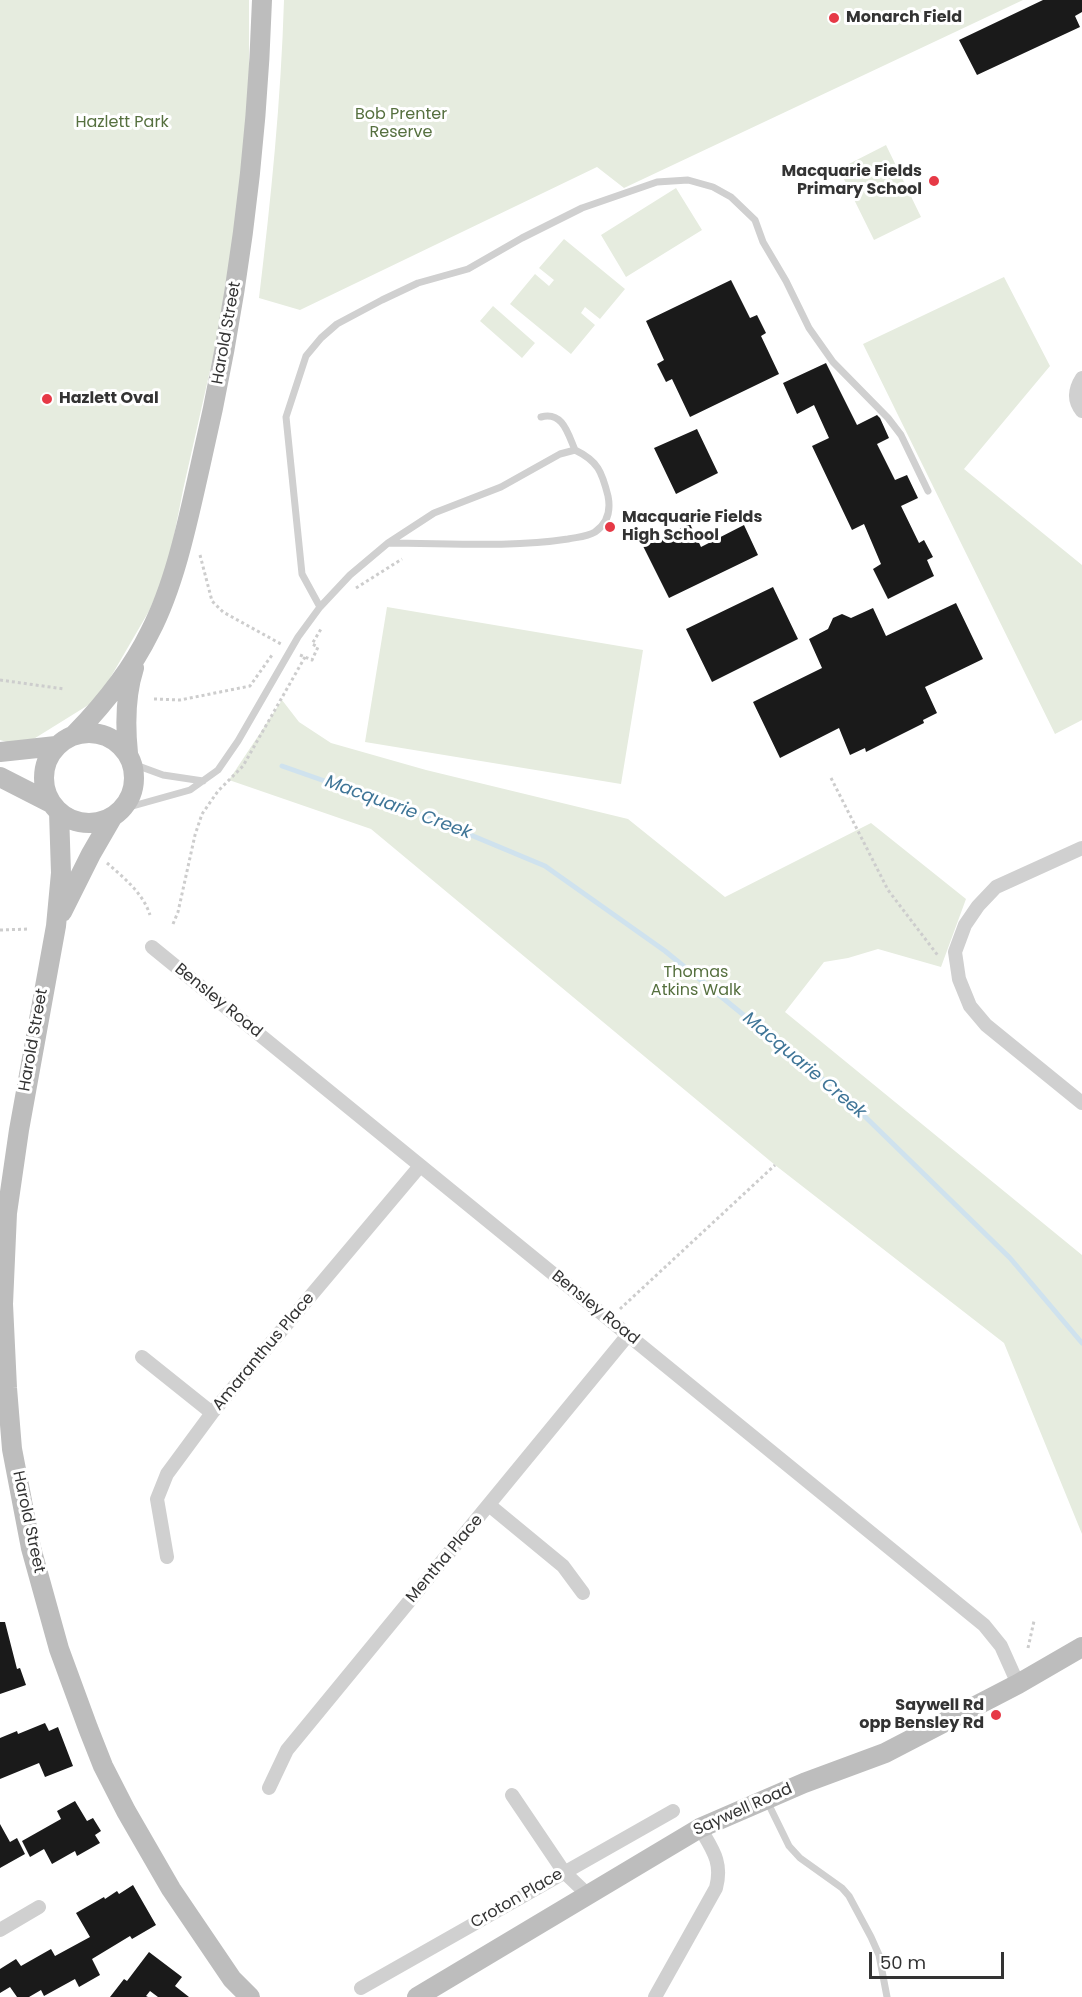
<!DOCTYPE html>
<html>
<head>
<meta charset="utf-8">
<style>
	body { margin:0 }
	#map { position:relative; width:1082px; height:1997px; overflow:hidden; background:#fff; font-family:Poppins,sans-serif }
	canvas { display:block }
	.scale { position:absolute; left:869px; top:1952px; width:135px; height:27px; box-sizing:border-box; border:3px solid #333; border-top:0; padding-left:8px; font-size:18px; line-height:21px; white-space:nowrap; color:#333; -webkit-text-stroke:4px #fff; paint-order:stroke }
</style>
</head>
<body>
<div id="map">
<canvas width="1082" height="1997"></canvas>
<div class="scale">50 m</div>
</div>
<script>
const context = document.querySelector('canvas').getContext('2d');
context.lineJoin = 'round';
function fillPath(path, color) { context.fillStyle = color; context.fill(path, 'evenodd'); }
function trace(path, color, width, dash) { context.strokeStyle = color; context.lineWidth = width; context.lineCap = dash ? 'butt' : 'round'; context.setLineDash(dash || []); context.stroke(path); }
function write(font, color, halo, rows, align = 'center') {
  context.font = font + ' Poppins,sans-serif'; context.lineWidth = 6; context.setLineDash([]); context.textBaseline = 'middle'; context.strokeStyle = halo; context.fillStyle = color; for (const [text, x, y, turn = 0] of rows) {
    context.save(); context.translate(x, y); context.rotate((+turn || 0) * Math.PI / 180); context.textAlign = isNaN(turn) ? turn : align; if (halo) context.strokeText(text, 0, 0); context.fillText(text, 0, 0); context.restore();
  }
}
fillPath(new Path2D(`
	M0,0H249V95L229,286L183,490L172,546L162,581L149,611L98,699L32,740L7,742L0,740Z
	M284,0H1023L624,188L597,167L300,310L259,298C271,199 281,100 284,0Z
	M886,145L921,217L874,240L839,169Z
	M676,188L702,230L626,277L601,235Z
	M564,239L625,289L600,319L585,307L581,313L595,325L571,354L510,304L535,274L549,286L554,280L539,268Z
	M1004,277L1050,366L964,469L1082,565V720L1055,734L863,344Z
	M493,306L535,343L522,358L480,321Z
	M387,607L643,650L621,784L365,742Z
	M282,700L299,722L331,743L426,770L628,819L725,897L871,823L966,899L941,967L878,949L848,958L824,962L785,1012L1082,1255V1534L1004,1343L775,1165L371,829L229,780Z`), '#e6ecdf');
trace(new Path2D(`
	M282,766L430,818L545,866L665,951L848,1100L1010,1258L1082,1343`), '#cfe2ee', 5);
fillPath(new Path2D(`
	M1043,0H1082V12L1075,16L1080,27L977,75L959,40Z
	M731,280L750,318L757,315L766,333L761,336L779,374L690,417L672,379L666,382L657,364L664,360L646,321Z
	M826,363L857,425L877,415L880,418L889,438L877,444L895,480L907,475L918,498L901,506L919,543L924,540L933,557L927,560L934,576L888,599L873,569L881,564L864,524L852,530L812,446L829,438L814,405L797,414L783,383Z
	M697,429L718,473L676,494L654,448Z
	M690,524L701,547L744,525L758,555L669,598L643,546Z
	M773,587L798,639L712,682L686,629Z
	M956,603L983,659L925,687L937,713L923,720L924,723L866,752L865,748L850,755L839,728L780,758L753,702L822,668L809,639L828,629L833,618L842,614L851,618L873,608L886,636Z
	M0,1622H5L17,1669L20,1668L26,1685L0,1694Z
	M45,1723L49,1731L58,1727L73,1766L45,1777L39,1763L0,1779V1738L17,1731L18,1734Z
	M75,1801L87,1821L93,1818L101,1831L95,1835L100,1843L77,1856L75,1851L52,1864L44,1849L30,1857L22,1841L61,1819L57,1811Z
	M0,1824L10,1842L17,1838L25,1854L0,1868Z
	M133,1885L156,1925L132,1939L130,1936L92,1959L100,1975L79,1987L75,1979L44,1996L41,1990L29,1997H17L10,1987L0,1993V1969L16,1959L21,1966L51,1949L55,1956L90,1937L76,1913L104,1897L105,1899L117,1891L119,1894Z
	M149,1952L182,1977L175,1986L189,1997H158L150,1991L146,1996L148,1997H110L124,1979L127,1981Z`), '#1a1a1a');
trace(new Path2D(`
	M200,555L212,601L223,612L281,644
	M356,588L402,559
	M300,655L312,660L318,647L312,644L321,629
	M0,680L64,689
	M154,699L180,700L250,686L272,655
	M831,778L888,890L939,957
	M107,863C124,878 143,893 150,915
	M173,924L178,912L195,835L202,814L218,791L243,766L305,657
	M0,930L30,929
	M620,1309L775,1165
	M1028,1648L1034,1621`), '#cdcdcd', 3, [3, 3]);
trace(new Path2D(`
	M541,417C563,411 568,434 575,450
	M320,607L302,574L286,417L306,356L321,338L337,324L382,300L418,283L468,269L522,238L582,208L657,182L688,180L713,187L731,197L755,220L763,242L786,281L809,328L833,362L888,418L901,435L928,491
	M133,764L163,775L203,781
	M122,809L190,790L218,770L238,741L298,637L320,607L350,575L388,543L434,513L501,487L560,454L575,450C598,461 602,472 608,496C611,511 608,523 595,532C587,537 577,537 568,539C509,548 447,543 388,543
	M767,1801L789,1846L800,1858L842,1888L849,1896L871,1937L879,1955L887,1997`), '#d0d0d0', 7);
trace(new Path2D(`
	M1082,378C1075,389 1073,400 1082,411
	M1082,848L996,887L978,906L965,925L955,952L959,979L970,1006L986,1025L1082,1103
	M152,947L984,1625L1001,1646L1018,1684
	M142,1357L212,1413
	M489,1505L563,1566L583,1593
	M167,1557L157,1499L167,1474L212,1413L420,1166
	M269,1788L287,1750L628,1335
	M512,1795L564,1872L587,1894
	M0,1930L39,1907
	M361,1988L673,1811
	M655,1997L716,1888C723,1862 712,1849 700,1828`), '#d0d0d0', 14);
trace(new Path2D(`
	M44 778a45 45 0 1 1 90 0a45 45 0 1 1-90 0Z
	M75,734C104,704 132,669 150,632C175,584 188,520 200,467C236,313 257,158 262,0
	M0,752L56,746
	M128,753C125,724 125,696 134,668
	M0,777L51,803
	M59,812L61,873L56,926L19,1130L7,1213L3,1304L7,1388L12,1449L31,1548L59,1649L88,1728L103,1766L126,1811L171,1889L232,1979L250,1997
	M62,912L91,854L113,816
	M417,1997L700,1828L804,1783L885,1753L1018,1684L1082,1647`), '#bdbdbd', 20);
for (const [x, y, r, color] of [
	[834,18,6,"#e63946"],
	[934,181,6,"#e63946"],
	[47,399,6,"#e63946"],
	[610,527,6,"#e63946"],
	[996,1715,6,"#e63946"]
]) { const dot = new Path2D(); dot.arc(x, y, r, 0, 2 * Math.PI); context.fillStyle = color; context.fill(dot); trace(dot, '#fff', 2); }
write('bold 16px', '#333', '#fff', [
	["Monarch Field",846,18],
	["Macquarie Fields",922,172,"right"],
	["Primary School",922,190,"right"],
	["Hazlett Oval",59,399],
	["Macquarie Fields",622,518],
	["High School",622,536],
	["Saywell Rd",984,1706,"right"],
	["opp Bensley Rd",984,1724,"right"]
], 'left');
write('16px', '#56703f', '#fff', [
	["Bob Prenter",401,115],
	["Reserve",401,133],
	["Hazlett Park",122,123],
	["Thomas",696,973],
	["Atkins Walk",696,991]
]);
write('16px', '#333', '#fff', [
	["Harold Street",227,333,-80],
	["Bensley Road",218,1001,39],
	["Harold Street",34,1040,-80],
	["Bensley Road",595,1308,39],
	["Amaranthus Place",264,1352,-50],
	["Harold Street",28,1522,78],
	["Mentha Place",445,1559,-50],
	["Saywell Road",743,1810,-24],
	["Croton Place",517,1899,-30]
]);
write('italic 18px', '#3f7597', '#fff', [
	["Macquarie Creek",398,808,20],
	["Macquarie Creek",804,1066,40]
]);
</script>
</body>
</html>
